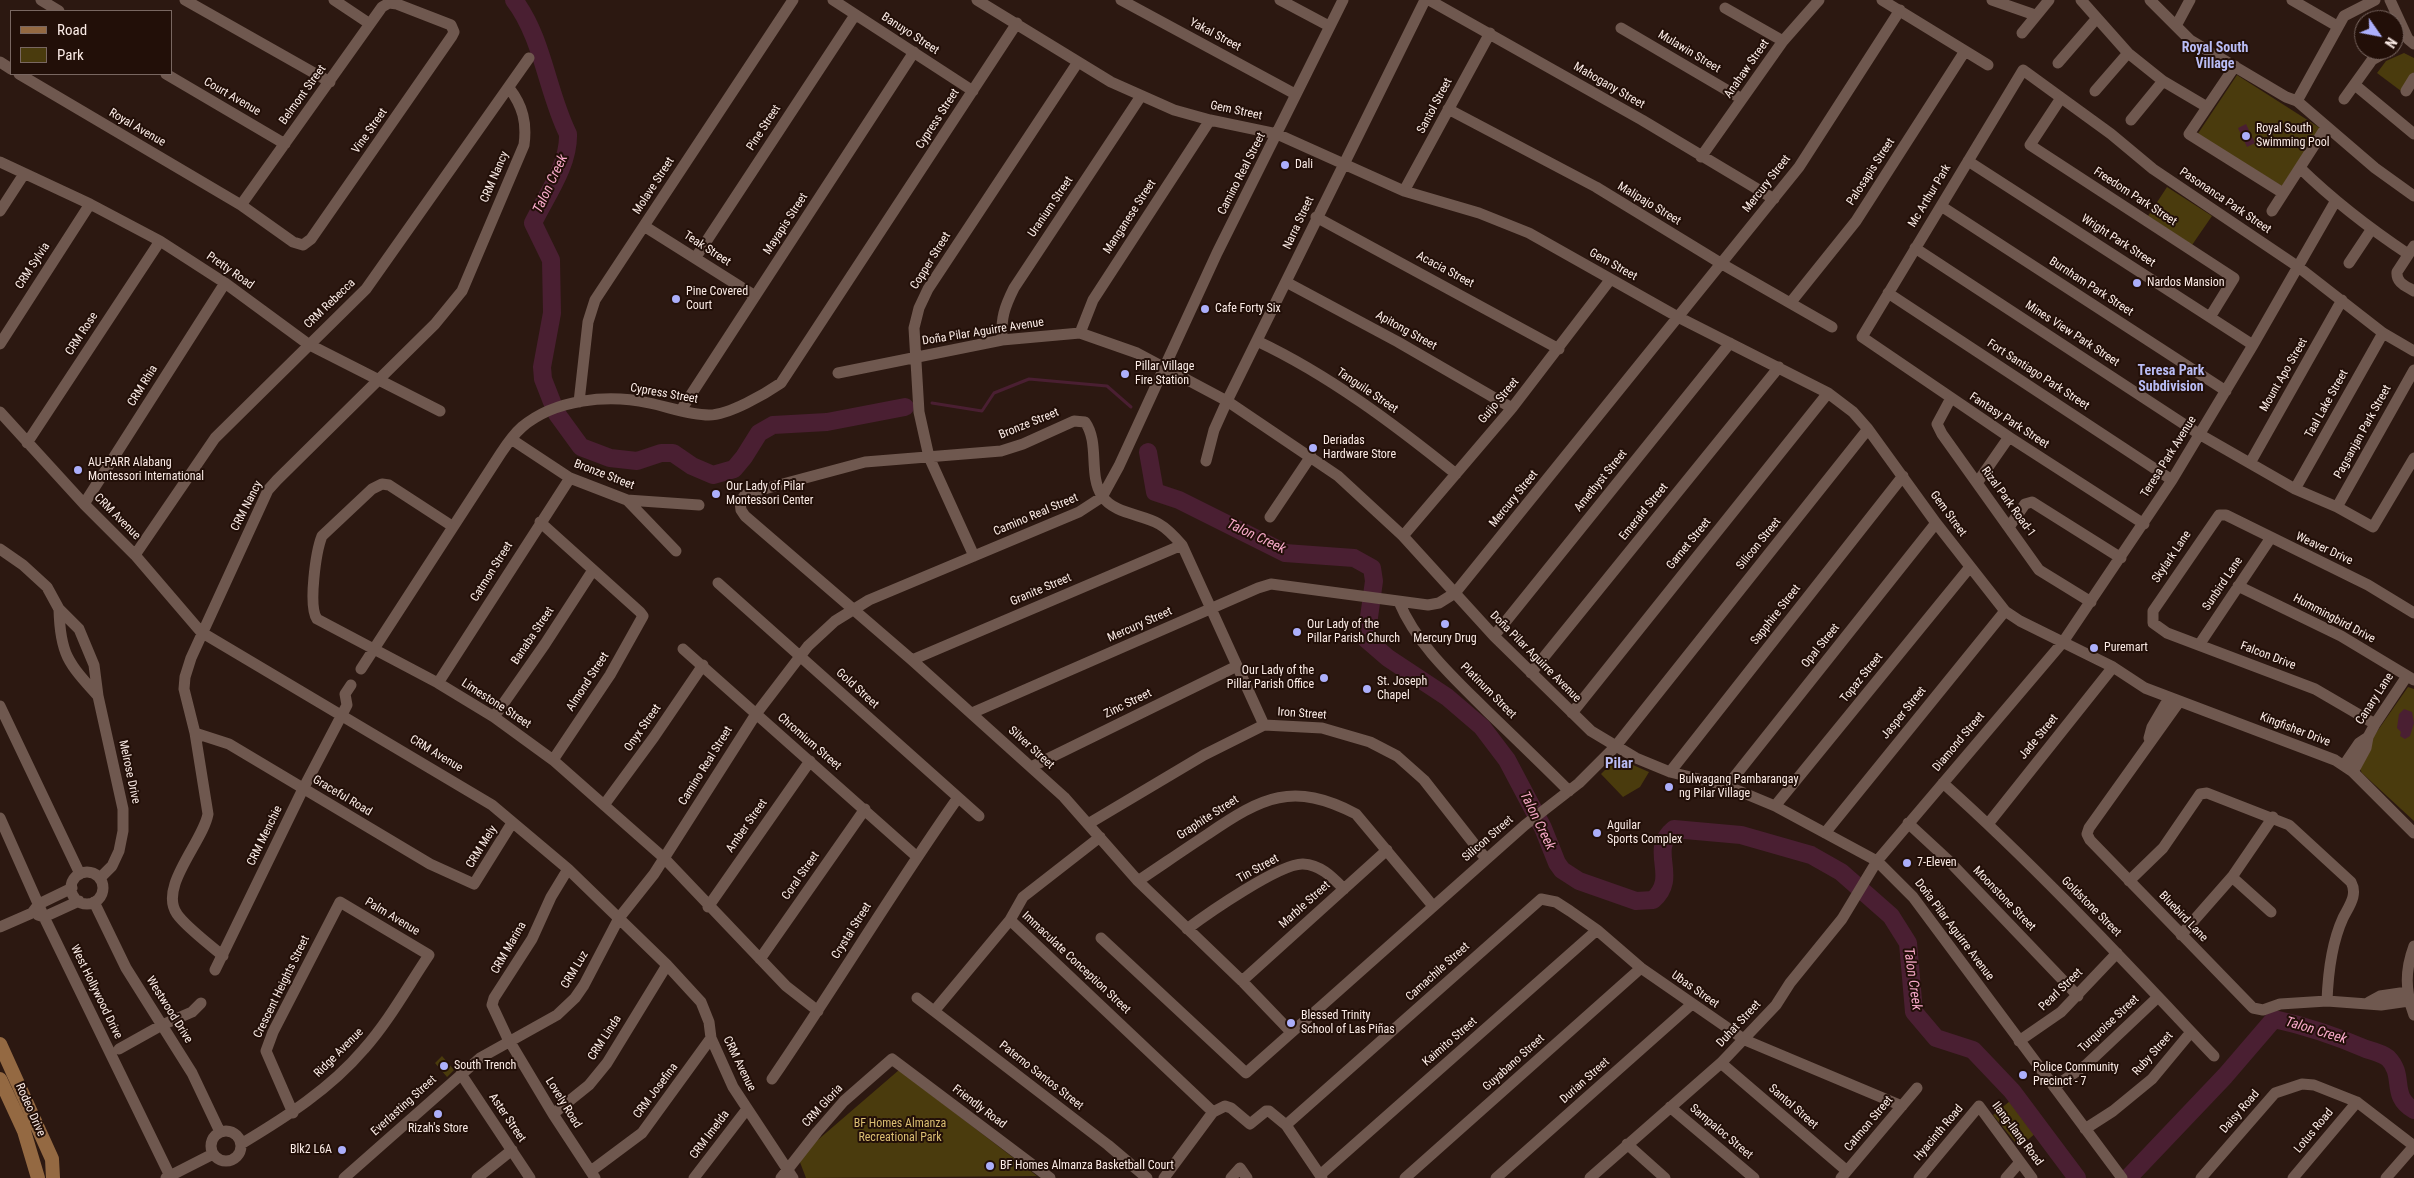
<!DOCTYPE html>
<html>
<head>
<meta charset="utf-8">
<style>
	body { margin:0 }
	#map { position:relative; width:2414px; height:1178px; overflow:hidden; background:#2c1811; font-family:"Roboto Condensed",sans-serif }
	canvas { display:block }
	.legend { position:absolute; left:10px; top:10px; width:162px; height:65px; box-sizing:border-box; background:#220f08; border:1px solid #796761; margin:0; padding:6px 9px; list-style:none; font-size:15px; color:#fbece7 }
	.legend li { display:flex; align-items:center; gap:10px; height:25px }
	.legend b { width:25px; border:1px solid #796761 }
	.north { position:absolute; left:2354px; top:10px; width:50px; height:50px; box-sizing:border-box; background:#220f08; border:1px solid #796761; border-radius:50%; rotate:123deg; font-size:14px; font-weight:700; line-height:20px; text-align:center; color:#fbece7 }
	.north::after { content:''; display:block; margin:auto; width:18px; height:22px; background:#acaffb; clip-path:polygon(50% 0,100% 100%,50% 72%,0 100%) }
</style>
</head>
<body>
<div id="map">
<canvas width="2414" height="1178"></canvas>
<ul class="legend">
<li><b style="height:6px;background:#946942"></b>Road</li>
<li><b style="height:14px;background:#4a3b0d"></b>Park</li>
</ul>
<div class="north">N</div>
</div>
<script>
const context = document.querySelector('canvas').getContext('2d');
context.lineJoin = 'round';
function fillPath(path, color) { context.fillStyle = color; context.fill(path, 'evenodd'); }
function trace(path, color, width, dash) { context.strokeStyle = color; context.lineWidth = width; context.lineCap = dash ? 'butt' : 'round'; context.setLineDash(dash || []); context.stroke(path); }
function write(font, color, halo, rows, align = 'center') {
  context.font = font + ' "Roboto Condensed",sans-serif'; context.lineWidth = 4; context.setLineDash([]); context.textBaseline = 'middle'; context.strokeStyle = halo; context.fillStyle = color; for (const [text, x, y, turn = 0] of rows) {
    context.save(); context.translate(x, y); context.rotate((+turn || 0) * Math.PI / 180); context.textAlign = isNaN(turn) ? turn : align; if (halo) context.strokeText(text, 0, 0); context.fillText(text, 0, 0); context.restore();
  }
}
fillPath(new Path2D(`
	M2404,53L2414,58V72L2401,91L2377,73L2386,61Z
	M2237,75L2320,128L2282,186L2197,135Z
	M2167,187L2212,216L2192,245L2148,216Z
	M2408,687L2414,689V821L2362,773L2360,769L2369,743Z
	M1617,758L1649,772L1640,787L1623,797L1601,774Z
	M442,1056L454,1070L447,1077L435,1063Z
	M899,1070L1037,1176L806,1178L798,1157Z
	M2010,1101L2036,1133L2019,1147L1993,1115Z`), '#4a3b0d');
fillPath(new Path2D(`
	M2246,124L2255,143L2247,147L2238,128Z
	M2404,709L2412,712L2414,723L2410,736L2405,739L2400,736L2401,732L2397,728L2399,714Z`), '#4a1f32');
trace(new Path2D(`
	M932,403L982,411L994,393L1029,379L1107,386L1131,407`), '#4a1f32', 3);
trace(new Path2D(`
	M514,0C543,38 547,92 568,134C569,165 546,196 533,223L551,260L552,313L542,367L543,379L552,402
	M557,414L581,447L610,458L637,461L661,453H673L692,466L713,475L734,469L744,457L759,433L773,425L827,422L905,407
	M1148,452L1155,492L1179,500L1285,553L1354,558L1372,568L1374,581L1366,639L1388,658L1447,697L1482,727L1507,760L1543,828L1557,863L1562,870L1579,881L1636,901L1653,900C1680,876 1647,851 1674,829L1741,835L1811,855L1841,872L1891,916L1908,943L1914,1012L1936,1038L1973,1050L2012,1091L2077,1178
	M2128,1178L2225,1076L2274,1019C2306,1026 2336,1036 2366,1049C2373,1051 2383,1054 2388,1058C2406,1076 2389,1096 2414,1110`), '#4a1f32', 18);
trace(new Path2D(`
	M41,0L59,11
	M185,0L330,82
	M334,0L370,24
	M833,0L973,91
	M977,0L1111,82L1174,110L1210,120L1277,134L1404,191L1479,213L1529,233L1678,317L1828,393L1853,412L1868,429L1936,523L2005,611L2020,621L2113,667L2145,688L2335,760L2353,772L2414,833
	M1121,0L1295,94
	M1280,0L1329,26
	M1429,0L1642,120L1774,199
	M1882,0L1988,65
	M1992,0L2035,15
	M2081,0L2128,53L2163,81L2207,107
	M2150,0L2190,40L2286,97L2297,101L2375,168L2414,196
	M2292,0L2337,26
	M2390,0L2408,39L2414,44
	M1725,8L1783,41
	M2176,26L2190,0
	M1621,28L1742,99
	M2022,33L2049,0
	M0,62L11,69
	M2058,63L2097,18
	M2235,66L2189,134L2283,193
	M19,74L241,205L293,242L303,245L311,239L452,36L454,32L451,25L397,4L389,3L382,7L241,205
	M166,74L285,144
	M2355,85L2414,134
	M2095,91L2128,53
	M2406,91L2414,78
	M2061,98L2030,145L2234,278L2210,317
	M2344,99L2372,60L2390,50
	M2297,101L2344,16L2375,0
	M1448,109L1596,187L1722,264L1832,327
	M2131,120L2163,81
	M1701,157L1783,41L1819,0
	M1968,161L2253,345
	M0,162L90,204L160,241L225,283L308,344L440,411
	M2300,168C2334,201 2369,228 2408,254
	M1404,191L1490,33
	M1941,206L2226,391
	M0,211L24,174
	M2272,211L2326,127
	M1316,217L1559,349
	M644,226L755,296
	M2414,246L2397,272C2396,283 2406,286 2414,291
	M1915,248L2199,434L2295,489L2337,507L2373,527L2414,458
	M696,257L855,15
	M2349,263L2371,230
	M1286,282L1398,342L1512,408
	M1888,293L2172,480
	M1791,302L1856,221L1965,51
	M1080,333L1093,300L1210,120
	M1002,340C1001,318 1004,308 1014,288L1141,96
	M1257,341C1329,375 1394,424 1456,474
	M0,344L90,204
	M838,373L1002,340L1080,333L1137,353L1227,401L1338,476L1403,536L1494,636L1591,731L1636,758L1670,772L1727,786L1775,806L1877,861L1913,897L2122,1178
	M1951,398L1937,424L1942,434L2039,570L2091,602
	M579,402L588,322L595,300L793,0
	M681,410L914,52
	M0,412L84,504L135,555L201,632L492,805L568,869L667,965L701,1002L709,1022L711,1038L733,1087L793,1178
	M511,439L570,478L627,500L699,505
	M27,443L160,241
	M1206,461L1214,430L1227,401L1425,0
	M2250,463L2342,300
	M1977,483L2009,437
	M2295,489L2383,333
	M627,500L676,551
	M84,504L225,283
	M2337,507L2414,370
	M1270,517L1311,456
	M540,522L640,612L643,616L610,675L553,760
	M2144,524L2009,437L1862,337L2023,70L2111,134L2153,169L2297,266L2383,333L2414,351
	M452,526L389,485L382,484L372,489L322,536C316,551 308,606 317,619L438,683L494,717L553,760L664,858L786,986L818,1011
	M2009,527L2025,504L2032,502L2121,558
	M1403,536L1512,408L1610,280
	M0,549L23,565L47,587L59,609L79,629L94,665L98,696L123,809V831L119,851L112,866L100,878
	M135,555L215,438L366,289L529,58
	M974,556L929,457L919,412L914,328L919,308L928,289L1078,62
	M718,583L979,816
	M2238,586L2341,636L2414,680
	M1399,602C1417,645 1454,678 1487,711C1514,737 1542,764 1569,791
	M59,609C60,654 68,663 98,696
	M1494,636L1730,343
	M2199,645L2270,539
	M683,649L916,856
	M912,660L1182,545
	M361,669L501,453C507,444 514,434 522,427C555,399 608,394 649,403C669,407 689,415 709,415C729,415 765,394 781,383L1017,23
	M1531,673L1779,367
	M438,683L570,478
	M2179,702L2089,828L2087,834L2090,840L2253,1008L2263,1010L2280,1004L2327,1001L2381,1005L2409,1001
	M0,706L80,874
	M972,713L1258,588L1271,584L1428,605L1439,603L1455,593L1799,167L1900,10
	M1572,713L1828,393
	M494,717L545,644L593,570
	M2375,724L2315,689L2167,633L2153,623V611L2219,515H2226L2368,585L2414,613
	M1264,725L1182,545C1175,537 1168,529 1159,524C1142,514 1114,514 1102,496C1088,475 1100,443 1085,422L1074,421L1023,444L1001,451L865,462L753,492L745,495L740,502L741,510L745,516L912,660L1064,797L1138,881L1242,981L1290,1031
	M195,733L229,744L430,864L474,884L512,823
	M2149,738L2152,727L2169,698
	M2344,765L2359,743L2368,737
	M1031,767L1237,666
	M1670,772L1903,476
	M2353,772L2366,748L2368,737L2375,724L2407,676
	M1943,783C2039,869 2126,963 2214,1056
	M1727,786L1936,523
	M604,805L654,737L703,665
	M1775,806L1970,567
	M0,818L44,917L170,1176
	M1908,823L1948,860L2078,996
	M1088,824L1204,755L1264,725L1322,728L1370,742L1397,756L1424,780L1486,859
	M1988,824L2113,667
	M1825,833L2005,611
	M568,869L551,897L532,939L494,998L492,1005L507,1037L553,1114L595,1178
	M71 888a16 16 0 1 1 32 0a16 16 0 1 1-32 0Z
	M2232,877L2271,912
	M1138,881C1162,865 1185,849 1208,834C1262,797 1293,781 1356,814L1433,906
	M2129,881L2163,848L2200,794L2207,793L2289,825L2351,882C2358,895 2349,906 2343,918C2332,942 2328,974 2327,1001
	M94,902L126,968L192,1073L220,1132
	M708,907L810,761
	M38,915L44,917L79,901
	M1010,920L1213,1112
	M0,927L32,913L39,904L72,888
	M1187,929C1207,914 1280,863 1303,864C1321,865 1332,877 1344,889
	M2181,935L2232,877L2273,817
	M1101,938L1246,1073L1525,825L1579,783L1615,747L1868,429
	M2414,946C2405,970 2405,991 2414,1015
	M223,956C210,945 185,926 177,914C158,887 203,842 208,814L195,733L184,689L185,677L191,658L268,490L277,480L435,324L462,291L524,145C527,123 523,106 509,88
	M760,959L865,809
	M215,970L303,789L347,705L345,694L351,685
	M1242,981L1387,850
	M917,998L1108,1145L1147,1178
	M2369,1002L2380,996L2407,992
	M935,1010L1010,920L1023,897L1100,837
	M2019,1041L2061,1012L2117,953
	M119,1049L162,1025L192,1012L201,1003
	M1721,1063L1847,1171
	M461,1074L530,1178
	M772,1079C835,987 893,890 957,799
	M2054,1087L2086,1065L2158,997
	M1670,1107L1754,1178
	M553,1114L589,1085L607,1063L667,965
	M1286,1125L1541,899L1556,902L1570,911L1597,930L1641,968L1745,1040L1902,1106
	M2085,1129L2113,1111L2152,1079L2191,1032
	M211 1146a15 15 0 1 1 30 0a15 15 0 1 1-30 0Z
	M241,1144C286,1117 330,1089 364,1049C389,1021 408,986 429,955L340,902L273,1032L266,1051L293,1113
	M1627,1144L1665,1178
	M591,1171L642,1133L711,1038
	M1320,1175L1597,930
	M166,1178L213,1154
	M344,1178L480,1058L557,1015L575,998L584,985L619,918L654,874L756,714L808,646L835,621L869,600L1079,512L1102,497L1119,466L1217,253L1343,0
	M477,1178L512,1150
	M694,1178L747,1109
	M781,1178L817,1132L844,1101L892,1059L1050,1178
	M1164,1178L1213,1112L1225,1106L1231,1108L1250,1124L1266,1111H1269L1286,1125L1322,1178
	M1231,1178L1240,1168L1247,1178
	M1405,1178L1641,968
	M1496,1178L1692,1004
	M1590,1178L1721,1063L1776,1005L1790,983L1842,919L1877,861L2063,642L2172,480L2253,345L2335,202
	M1841,1178L1917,1088
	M1919,1178L1979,1106L2032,1178
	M2006,1178L2020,1162
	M2201,1178L2275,1093L2302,1084L2314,1085L2357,1102L2414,1146
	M2293,1178L2357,1102
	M2386,1178L2414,1146`), '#6f584f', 11);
trace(new Path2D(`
	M0,1044L52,1159L53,1178
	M0,1079L24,1131L38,1178`), '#946942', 14);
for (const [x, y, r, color] of [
	[2246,136,5,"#acaffb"],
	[1285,165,5,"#acaffb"],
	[2137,283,5,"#acaffb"],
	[676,299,5,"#acaffb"],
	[1205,309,5,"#acaffb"],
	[1125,374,5,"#acaffb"],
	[1313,448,5,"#acaffb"],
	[78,470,5,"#acaffb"],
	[716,494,5,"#acaffb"],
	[1445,624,5,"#acaffb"],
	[1297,632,5,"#acaffb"],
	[2094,648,5,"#acaffb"],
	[1324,678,5,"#acaffb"],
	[1367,689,5,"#acaffb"],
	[1669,787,5,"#acaffb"],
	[1597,833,5,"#acaffb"],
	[1907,863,5,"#acaffb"],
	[1291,1023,5,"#acaffb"],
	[444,1066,5,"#acaffb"],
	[2023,1075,5,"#acaffb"],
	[438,1114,5,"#acaffb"],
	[342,1150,5,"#acaffb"],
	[990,1166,5,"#acaffb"]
]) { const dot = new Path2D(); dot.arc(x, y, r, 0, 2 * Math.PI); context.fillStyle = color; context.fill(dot); trace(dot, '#220f08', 2); }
write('12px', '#fbece7', '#220f08', [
	["Banuyo Street",910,34,33],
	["Yakal Street",1215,35,28],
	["Mulawin Street",1689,52,31],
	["Anahaw Street",1747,69,-55],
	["Mahogany Street",1609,86,30],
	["Belmont Street",303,95,-54],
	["Court Avenue",232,97,30],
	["Santol Street",1435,106,-62],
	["Gem Street",1236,111,12],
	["Cypress Street",938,119,-57],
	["Royal Avenue",137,128,30],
	["Pine Street",764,128,-57],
	["Vine Street",370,131,-55],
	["Palosapis Street",1871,172,-57],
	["Camino Real Street",1242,174,-63],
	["CRM Nancy",495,177,-67],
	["Mercury Street",1767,184,-52],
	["Molave Street",654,186,-57],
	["Mc Arthur Park",1930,196,-59],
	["Freedom Park Street",2135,197,33],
	["Pasonanca Park Street",2225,201,34],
	["Malipajo Street",1649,204,31],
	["Uranium Street",1051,207,-56],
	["Manganese Street",1130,217,-57],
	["Narra Street",1299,223,-65],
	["Mayapis Street",786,224,-57],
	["Wright Park Street",2118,241,33],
	["Teak Street",707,249,33],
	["Copper Street",931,261,-58],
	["Gem Street",1613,265,29],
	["CRM Sylvia",33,266,-57],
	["Acacia Street",1445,270,28],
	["Pretty Road",230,271,35],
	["Burnham Park Street",2091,287,33],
	["CRM Rebecca",330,304,-44],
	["Apitong Street",1406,331,29],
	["Doña Pilar Aguirre Avenue",983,332,-9],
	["CRM Rose",82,334,-57],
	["Mines View Park Street",2072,334,33],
	["Fort Santiago Park Street",2038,375,33],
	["Mount Apo Street",2284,375,-60],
	["CRM Rhia",143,386,-58],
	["Tanguile Street",1367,391,34],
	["Cypress Street",664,394,10],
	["Guijo Street",1499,401,-50],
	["Taal Lake Street",2327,404,-61],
	["Fantasy Park Street",2009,421,33],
	["Bronze Street",1029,424,-22],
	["Pagsanjan Park Street",2363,432,-61],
	["Teresa Park Avenue",2169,457,-58],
	["Bronze Street",604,475,21],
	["Amethyst Street",1601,481,-51],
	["Mercury Street",1514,499,-51],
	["Rizal Park Road-1",2008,502,54],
	["CRM Nancy",247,506,-63],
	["Emerald Street",1644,512,-51],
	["Gem Street",1948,514,54],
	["Camino Real Street",1036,515,-23],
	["CRM Avenue",117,517,45],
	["Garnet Street",1689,544,-51],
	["Silicon Street",1759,544,-51],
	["Weaver Drive",2324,549,25],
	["Skylark Lane",2172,557,-56],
	["Catmon Street",492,572,-58],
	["Sunbird Lane",2223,584,-56],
	["Granite Street",1041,590,-23],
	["Sapphire Street",1776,615,-52],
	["Hummingbird Drive",2334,619,28],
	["Mercury Street",1140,625,-24],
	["Banaba Street",533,636,-56],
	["Opal Street",1821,646,-51],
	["Falcon Drive",2268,656,21],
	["Doña Pilar Aguirre Avenue",1535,657,45],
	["Topaz Street",1862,678,-51],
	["Almond Street",588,682,-57],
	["Gold Street",857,689,42],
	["Platinum Street",1488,691,45],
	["Canary Lane",2375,699,-57],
	["Limestone Street",496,704,33],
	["Zinc Street",1128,704,-26],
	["Jasper Street",1904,713,-51],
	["Iron Street",1302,714,4],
	["Onyx Street",643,728,-55],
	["Kingfisher Drive",2295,730,21],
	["Jade Street",2039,737,-51],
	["Chromium Street",809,742,41],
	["Diamond Street",1959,742,-50],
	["Silver Street",1031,748,42],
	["CRM Avenue",436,754,31],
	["Camino Real Street",706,766,-58],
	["Melrose Drive",129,772,78],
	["Graceful Road",342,796,31],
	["Graphite Street",1208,818,-33],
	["Amber Street",747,826,-55],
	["CRM Menchie",265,836,-64],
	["Silicon Street",1488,839,-41],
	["CRM Mely",482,847,-58],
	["Tin Street",1258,869,-29],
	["Coral Street",801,876,-55],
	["Moonstone Street",2004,899,46],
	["Marble Street",1305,905,-42],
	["Goldstone Street",2091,907,45],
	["Palm Avenue",392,917,31],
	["Bluebird Lane",2183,917,46],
	["Doña Pilar Aguirre Avenue",1954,930,53],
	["Crystal Street",852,931,-58],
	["CRM Marina",509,948,-60],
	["Immaculate Conception Street",1076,963,43],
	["CRM Luz",575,970,-59],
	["Camachile Street",1438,972,-42],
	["Crescent Heights Street",282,987,-64],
	["Ubas Street",1695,990,35],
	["Pearl Street",2061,990,-44],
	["West Hollywood Drive",96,992,64],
	["Westwood Drive",169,1010,58],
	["Duhat Street",1739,1024,-47],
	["Turquoise Street",2109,1024,-43],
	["CRM Linda",605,1038,-57],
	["Kaimito Street",1450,1042,-41],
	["Ridge Avenue",339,1053,-45],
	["Ruby Street",2153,1054,-48],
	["Guyabano Street",1514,1063,-42],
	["CRM Avenue",739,1064,64],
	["Paterno Santos Street",1041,1076,38],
	["Durian Street",1585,1081,-42],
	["CRM Josefina",656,1091,-53],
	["Lovely Road",563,1103,58],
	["Everlasting Street",404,1106,-42],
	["CRM Gloria",823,1106,-47],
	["Friendly Road",979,1107,37],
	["Santol Street",1793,1107,41],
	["Rodeo Drive",30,1110,66],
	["Daisy Road",2240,1112,-49],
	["Aster Street",507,1118,56],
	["Catmon Street",1869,1124,-50],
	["Lotus Road",2314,1131,-50],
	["Sampaloc Street",1721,1132,40],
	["Hyacinth Road",1939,1133,-50],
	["Ilang-Ilang Road",2017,1134,53],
	["CRM Imelda",710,1135,-53]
]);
write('12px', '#fbece7', '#220f08', [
	["Royal South",2256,129],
	["Swimming Pool",2256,143],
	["Dali",1295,165],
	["Nardos Mansion",2147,283],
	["Pine Covered",686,292],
	["Court",686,306],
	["Cafe Forty Six",1215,309],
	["Pillar Village",1135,367],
	["Fire Station",1135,381],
	["Deriadas",1323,441],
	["Hardware Store",1323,455],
	["AU-PARR Alabang",88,463],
	["Montessori International",88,477],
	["Our Lady of Pilar",726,487],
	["Montessori Center",726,501],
	["Our Lady of the",1307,625],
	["Pillar Parish Church",1307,639],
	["Mercury Drug",1445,639,"center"],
	["Puremart",2104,648],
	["Our Lady of the",1314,671,"right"],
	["Pillar Parish Office",1314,685,"right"],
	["St. Joseph",1377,682],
	["Chapel",1377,696],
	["Bulwagang Pambarangay",1679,780],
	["ng Pilar Village",1679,794],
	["Aguilar",1607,826],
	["Sports Complex",1607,840],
	["7-Eleven",1917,863],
	["Blessed Trinity",1301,1016],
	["School of Las Piñas",1301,1030],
	["South Trench",454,1066],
	["Police Community",2033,1068],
	["Precinct - 7",2033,1082],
	["Rizah's Store",438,1129,"center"],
	["Blk2 L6A",332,1150,"right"],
	["BF Homes Almanza Basketball Court",1000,1166]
], 'left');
write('12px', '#dbbf73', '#220f08', [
	["BF Homes Almanza",900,1124],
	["Recreational Park",900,1138]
]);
write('bold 14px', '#b9bcf5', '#220f08', [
	["Royal South",2215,48],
	["Village",2215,64],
	["Teresa Park",2171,371],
	["Subdivision",2171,387]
]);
write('italic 14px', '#f9aaca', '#220f08', [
	["Talon Creek",551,184,-65],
	["Talon Creek",1256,537,25],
	["Talon Creek",1537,821,64],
	["Talon Creek",1912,979,82],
	["Talon Creek",2316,1031,17]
]);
write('bold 15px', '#b9bcf5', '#220f08', [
	["Pilar",1619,764]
]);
</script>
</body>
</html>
